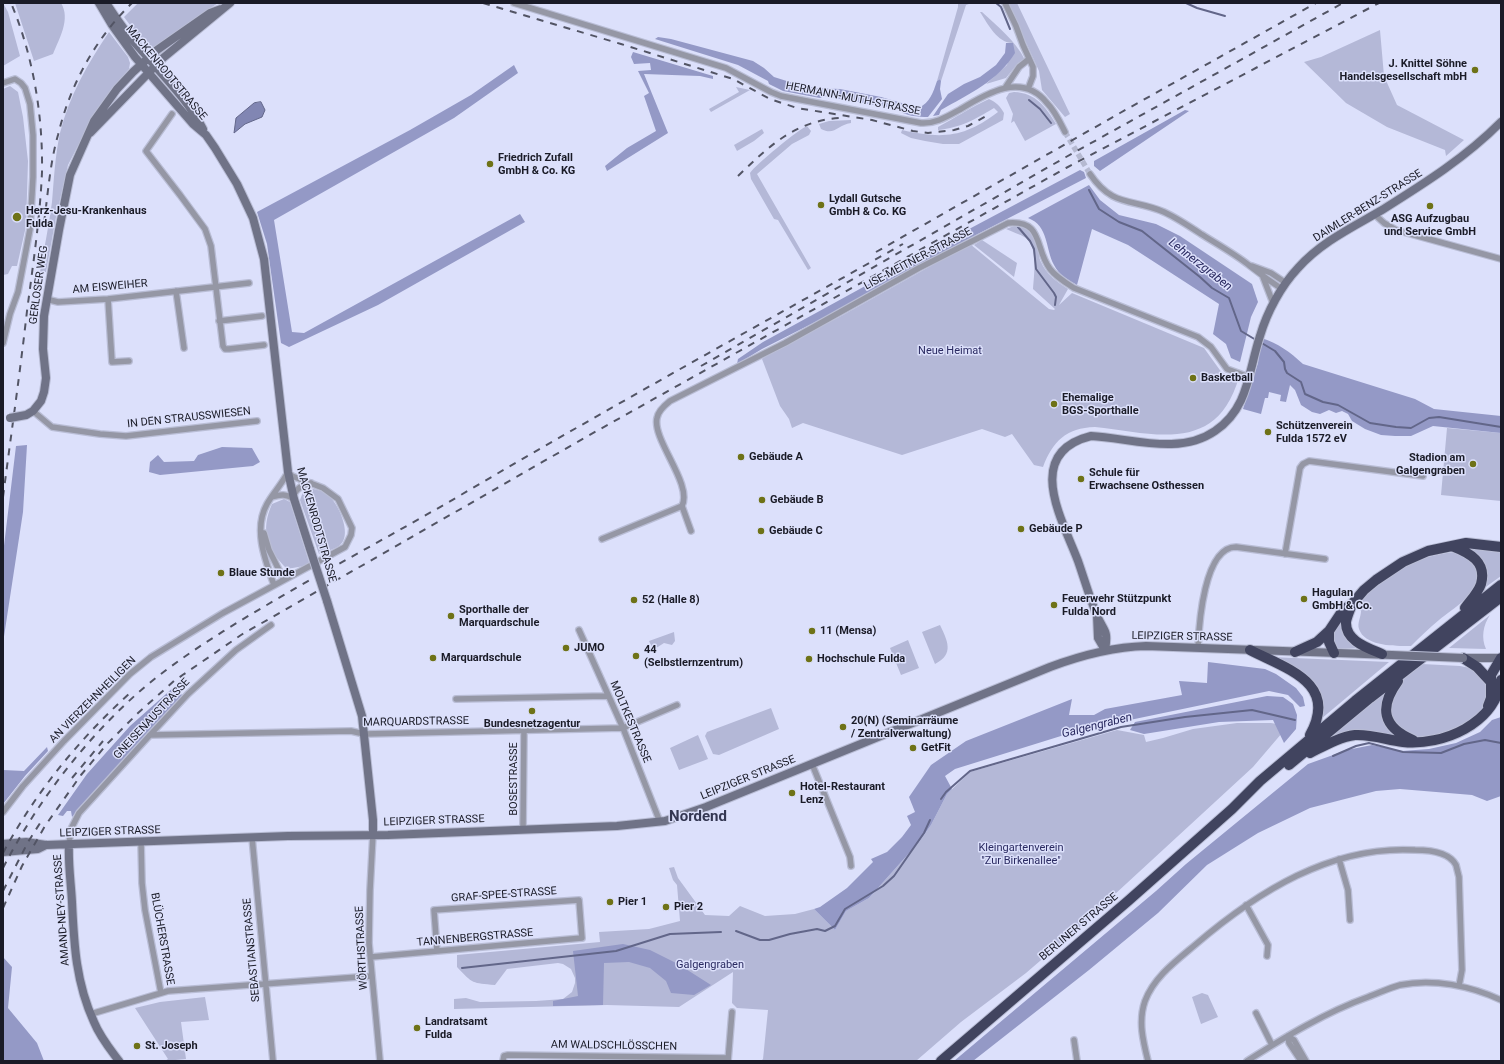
<!DOCTYPE html>
<html>
<head>
<meta charset="utf-8">
<style>
	body { margin:0 }
	#map { position:relative; width:1504px; height:1064px; overflow:hidden; background:#dce0fb; font-family:Roboto,sans-serif }
	canvas { display:block }
	.frame { position:absolute; inset:0; border:4px solid #1a1b27; pointer-events:none }
</style>
</head>
<body>
<div id="map">
<canvas width="1504" height="1064"></canvas>
<div class="frame"></div>
</div>
<script>
const context = document.querySelector('canvas').getContext('2d');
context.lineJoin = 'round';
function fillPath(path, color) { context.fillStyle = color; context.fill(path, 'evenodd'); }
function trace(path, color, width, dash) { context.strokeStyle = color; context.lineWidth = width; context.lineCap = dash ? 'butt' : 'round'; context.setLineDash(dash || []); context.stroke(path); }
function write(font, color, halo, rows, align = 'center') {
  context.font = font + ' Roboto,sans-serif'; context.lineWidth = 3; context.setLineDash([]); context.textBaseline = 'middle'; context.strokeStyle = halo; context.fillStyle = color; for (const [text, x, y, turn = 0] of rows) {
    context.save(); context.translate(x, y); context.rotate((+turn || 0) * Math.PI / 180); context.textAlign = isNaN(turn) ? turn : align; if (halo) context.strokeText(text, 0, 0); context.fillText(text, 0, 0); context.restore();
  }
}
fillPath(new Path2D(`
	M3,3L8,12L20,56L3,66Z
	M15,3H61C71,19 59,39 53,54L34,61Z
	M138,3H218L152,48L136,33L124,17Z
	M958,3H972L966,5L941,81L940,79L937,81L958,7Z
	M1008,3H1017L1070,114L1065,117L1042,90L1039,71Z
	M980,12H982C998,27 1015,40 1025,60L1018,63L1006,78L986,84L1007,65L1013,43C997,43 988,24 980,12Z
	M1380,30L1384,76L1397,105L1464,140L1446,156L1445,150L1387,127L1346,103L1304,62L1321,57Z
	M109,32L128,57L130,63L129,69L112,89L98,109L85,132L68,165L56,217L46,272H40C44,249 49,225 52,202C54,179 55,156 60,133C69,96 88,63 109,32Z
	M10,86L18,92L23,117L28,161L26,226L17,266H12L8,274L3,275V89Z
	M736,87L750,90L711,112L709,109L739,92Z
	M1014,92C1036,93 1046,107 1056,124L1025,141L1014,121L1011,123L1013,114L1006,98L1009,93Z
	M989,99C996,102 1000,106 1004,113L1003,120L959,144H943L925,141L911,138L901,133L902,130C942,139 964,138 998,112L994,108C974,120 962,127 938,130V127C955,118 971,107 989,99Z
	M851,120V123C837,125 835,136 821,129L819,124L829,121Z
	M807,126L811,131L809,135L792,144L757,174L811,268L808,270L778,220L774,219L751,179L750,173C755,165 799,129 807,126Z
	M762,129L764,133L754,141L737,151L734,145Z
	M1014,226C1029,227 1036,235 1039,250C1039,253 1039,259 1041,262C1046,274 1057,282 1068,289L1059,305L1072,293L1204,348L1222,373L1239,377C1217,454 1156,434 1095,427C1066,428 1053,441 1043,467L1034,465L1012,434L1005,437L982,429L902,455L803,423L792,428L789,419L780,406L762,359L769,354L843,315L970,244L1049,309L1054,310L1055,309L1033,289C1034,276 1038,247 1026,238C1020,234 1012,232 1006,229Z
	M982,240L1017,263L1014,277L974,245Z
	M1447,428L1501,433V501L1441,495Z
	M307,488C314,489 321,490 327,494C338,502 352,533 341,544C337,549 326,551 319,554L300,500L303,492Z
	M284,499L290,502L309,562L304,566L287,569C267,549 260,531 272,504Z
	M1466,548L1501,549V576L1483,589L1484,584Z
	M1455,552C1464,556 1475,560 1477,571C1481,594 1453,608 1439,620C1429,628 1420,637 1411,646C1397,646 1365,647 1359,629C1357,623 1361,617 1361,611L1357,606C1377,575 1419,555 1455,552Z
	M1490,615C1483,625 1481,638 1486,649L1449,648Z
	M1342,616L1357,648H1356L1337,649C1329,636 1335,628 1342,616Z
	M940,625C947,640 955,654 935,664L922,632Z
	M674,632L675,641L672,645L664,643L653,650L649,641Z
	M908,640L919,668L901,675L890,648Z
	M1270,657L1389,662L1321,719C1331,681 1297,671 1270,657Z
	M1422,664L1460,666L1470,668L1475,670L1487,684C1487,694 1487,703 1481,711C1468,727 1424,746 1404,732C1399,728 1394,721 1390,716L1393,692L1405,677Z
	M1387,690L1383,706L1403,737L1330,738L1329,736Z
	M771,708L779,729L719,755L713,754L705,736L707,732Z
	M1237,723H1271L1288,726L1253,767L1076,930L1026,973L961,1022L916,1061H761L763,1059L768,1010L737,1008L732,1003L733,972L679,1007L607,1005L454,1009V999L466,998L480,1002L536,1001L563,999L572,992L575,983V978L571,969L563,964L558,963L507,969L495,985C472,983 473,984 457,967V955L600,942L599,932L649,929L680,921L677,885L673,880L669,868L674,867L678,878L705,915L729,916L740,906L765,916L795,914L814,909L835,930L846,911L869,898L919,842L931,825L947,794L970,772L1117,730L1144,735L1146,742L1163,738L1193,729Z
	M698,735L708,759L679,770L670,748Z
	M1202,993L1208,995L1218,1017L1201,1024L1192,997Z
	M205,997L209,1020L181,1022L186,1059L165,1061L168,1059L135,1008L160,1002Z`), '#b4b8d7');
fillPath(new Path2D(`
	M658,37L671,39L753,61L764,68L774,77L793,83L816,88L840,89L881,97L919,108C930,102 933,93 937,81L940,79L941,81L940,89L942,99L928,117C919,117 903,116 898,109L824,96L820,98L783,91L769,84L768,81L738,65L655,39Z
	M1006,43H1013L1015,53C998,81 969,94 941,110L939,115L933,116L948,94L964,84L980,77L996,65L1005,53Z
	M633,52L713,76V79L700,76L644,74L668,133L607,171L605,166L627,148L656,131L644,96L649,93L638,71L651,70L650,63L634,64L631,57Z
	M514,65L518,73L454,118L274,220L292,332L304,333L520,214L525,222L378,305L289,347L281,343L267,244L257,212L410,130L471,95Z
	M1185,110L1189,111L1100,171L1094,166V161Z
	M1080,170L1084,172L1086,178L922,263L827,316L762,349L737,364L738,359L763,342L971,228Z
	M1089,185L1100,200L1119,215L1156,224L1180,236L1252,284L1258,302L1251,317L1240,362L1231,358L1226,344L1213,334L1219,304L1128,245L1092,229L1077,285C1068,280 1059,275 1054,265C1045,248 1049,226 1028,218Z
	M1261,338C1278,343 1290,352 1303,364L1415,399L1434,409L1501,416V433L1433,426L1411,436H1395L1381,435L1365,429L1352,421L1348,414L1342,411L1336,413L1329,410L1320,414L1312,412L1301,405L1295,390L1290,385L1286,402L1280,401L1281,395L1269,392L1268,398H1265L1261,414L1243,409L1258,363Z
	M27,445L23,512L3,643V554L16,446Z
	M222,447L252,448L260,462L253,466L160,475L149,472L150,462L158,455L164,462L194,461L198,455Z
	M1208,662L1265,669L1276,674L1296,688L1303,697L1305,706L1300,707L1288,695L1269,691L1077,731L955,769L945,776L952,789L947,794L931,825L919,842L869,898L846,911L835,930L814,909L820,907L847,888L873,862L871,859L887,852L902,837L911,825L907,816L915,812L909,797L931,765L966,741L1072,699L1069,715H1094L1105,709L1182,695L1179,681L1207,683Z
	M175,686L180,690L182,696L72,817L71,811H67L63,816L58,815L87,774L130,726Z
	M1267,696L1283,697L1293,704L1297,715L1296,729L1284,743L1273,720L1219,722L1144,734L1130,730L1135,722Z
	M1501,717V796L1487,801L1472,795L1400,789L1376,791L1310,808L1258,833L1207,865L1158,913L1089,970L973,1061H954L1156,891L1186,864L1308,764L1347,750L1372,745L1402,751L1429,749L1456,743L1480,732L1492,720Z
	M47,747L48,751L25,776L3,804V770L24,771Z
	M623,944L650,950L678,964L711,985L694,995L671,993L666,981L650,968L629,962L604,963L603,1005L553,1006V1001L578,996L573,951Z
	M3,957L12,967L8,1008L37,1043L44,1061H3Z`), '#9499c6');
const water = new Path2D(`
	M261,102L265,110L262,117L245,124L234,133L236,118L254,103Z`);
fillPath(water, '#8186b3');
trace(water, '#626689', 1);
trace(new Path2D(`
	M996,3L1001,7L1010,29
	M1186,3L1197,8L1225,16
	M1029,100L1040,109L1051,123
	M1089,190L1099,209L1119,222L1142,231L1200,277L1212,288L1229,298L1241,331L1256,340
	M1018,227L1030,241L1034,249L1036,269L1054,293L1056,297L1055,305
	M1260,342L1275,351L1284,362L1285,369L1287,373L1301,382L1305,394L1323,402L1338,405L1370,423L1396,427L1411,428L1429,418L1439,417L1501,427
	M1333,756L1356,746L1369,743L1403,752L1441,753L1464,744L1485,740L1501,743
	M941,799L946,792L970,771L1121,727L1185,717L1252,710L1295,720
	M736,931L760,940H769L790,934L817,929L825,931L835,926L845,909L883,886L894,876L924,833L930,820
	M462,968L616,951L670,934L721,932`), '#626689', 2);
trace(new Path2D(`
	M1065,132L1090,174`), '#b5b9d1', 5.5, [5.5, 3]);
const street = new Path2D(`
	M514,3L726,68L771,92L781,96L921,123C936,124 948,116 961,109C987,93 1022,72 1047,103C1055,111 1060,122 1065,132
	M1005,3L1016,26L1023,45L1033,67V76L1028,89
	M3,83L15,79L21,83L25,88L30,104L33,135V177L30,229L18,292L10,314L3,343
	M1005,88L1019,67L1029,59
	M172,114L146,151L180,195L205,229L211,246L223,346L225,349H229L264,345
	M1090,174C1113,208 1132,198 1164,212C1177,218 1189,226 1201,234C1217,244 1235,254 1250,266C1260,274 1271,282 1282,289
	M1374,214L1384,223L1396,230L1501,259
	M1252,266L1271,273L1286,283
	M1263,277L1273,303
	M176,291L184,348
	M46,299L58,302L108,299L249,283
	M108,299L112,362L129,361
	M219,321L262,316
	M33,411L52,427L100,434L126,436L257,421
	M293,496C297,487 303,485 311,483
	M272,497C281,494 286,494 294,499
	M682,506L691,531
	M264,533L269,550L284,580
	M602,539L682,506C693,484 652,440 657,418C658,411 665,405 670,401L785,343L919,268L1008,223C1044,220 1034,248 1050,269C1056,277 1066,283 1074,288L1198,337L1211,347L1227,369L1249,377
	M1285,554L1300,468L1303,464L1309,461L1423,476
	M579,630L623,728L660,822
	M1198,648C1199,624 1204,547 1236,547L1325,559
	M456,699L606,696L609,697
	M150,735L351,731L364,734L623,728L677,705
	M812,764L850,857L851,866
	M3,812L23,786L64,741L130,674L151,657L223,613L345,547L351,535L352,528L338,499L323,488L292,476L288,472C282,484 273,493 267,504C253,529 265,560 274,585
	M523,829L524,729
	M373,834L370,890L369,943L380,1061
	M252,837L273,1061
	M141,841L142,883L145,910L161,993
	M69,844L71,829L79,813L150,735L188,694L236,650L271,625
	M1339,859L1348,890L1350,920
	M1246,905L1268,945L1267,956
	M371,957L582,938L579,900L434,910L437,951
	M1256,1013L1272,1045
	M91,1014L168,991L372,976
	M1288,1036L1294,1040L1306,1061
	M1288,1036L1289,1043L1301,1061
	M1074,1040L1077,1061
	M503,1061L504,1056L508,1055L728,1058
	M728,1061L732,1012
	M1148,1061C1143,1041 1138,1021 1145,1001C1154,977 1176,961 1195,945C1257,892 1331,845 1415,850C1428,850 1449,852 1456,865C1457,869 1458,873 1459,877L1462,970L1459,986
	M1247,1061C1285,1037 1326,1012 1368,997C1379,993 1389,988 1400,985C1433,978 1471,986 1501,1000`);
const secondary = new Path2D(`
	M99,3L112,25L135,57L193,124L206,135L215,148L237,184L253,218L264,259L288,472L294,499L310,549
	M106,3C117,20 129,37 143,52C164,77 188,100 203,129
	M90,133L163,58L230,3
	M26,415L33,411L41,401L44,392L46,378L43,349L44,316L59,230L70,175L94,121L117,89L133,72L157,50L210,13L221,9
	M327,601L362,716L373,820V834
	M1097,615L1098,638L1105,650
	M1105,650C1109,628 1103,632 1096,613C1089,596 1084,578 1078,561C1062,519 1023,453 1091,436C1131,438 1179,456 1215,431C1249,408 1248,372 1260,336C1267,312 1281,286 1298,268C1321,242 1353,227 1382,210C1425,183 1465,158 1501,122
	M1463,658H1501
	M3,844L26,842L46,845L288,836L388,835L617,826L665,821L706,807L1050,667C1082,655 1113,647 1146,646L1392,655
	M69,844C68,864 71,883 72,902C74,945 76,983 94,1022C100,1037 110,1049 119,1061
	M3,852L38,849L46,845`);
const highway = new Path2D(`
	M1452,546C1470,553 1487,562 1481,584C1478,593 1470,601 1465,608
	M1352,604C1350,610 1347,616 1346,622C1345,641 1368,648 1382,654
	M1329,631V642L1334,653
	M1250,650C1287,669 1339,683 1310,735
	M1295,652L1317,642L1329,631L1343,610L1352,604L1364,590L1376,580L1403,562L1428,551L1466,543L1501,547
	M1463,658L1477,667L1490,681
	M1398,681C1379,707 1382,727 1413,740
	M1488,706L1491,698V675L1501,658
	M1310,753C1324,746 1339,737 1355,735C1371,734 1387,740 1403,742C1443,746 1495,724 1501,680
	M1289,765L1370,698L1501,597
	M941,1061L1128,901L1232,809L1260,781L1355,701L1501,585`);
trace(street, '#b9bdd5', 8);
trace(secondary, '#b9bdd5', 10);
trace(highway, '#b9bdd5', 12);
trace(street, '#9597a5', 5.5);
trace(secondary, '#707387', 8);
trace(highway, '#41445f', 10);
trace(new Path2D(`
	M483,3L621,44L733,79L770,99L797,108L872,120L913,131L928,133L954,130L968,126L990,114
	M738,176C768,147 795,121 839,118
	M44,223C48,193 50,163 58,135C70,85 95,39 132,3
	M876,252L1120,113L1316,3
	M701,366L1066,157L1343,3
	M3,497C11,435 20,373 27,311C33,265 40,218 42,172C43,115 33,55 11,3
	M72,778L103,741
	M3,853C35,793 79,739 130,693
	M3,868C38,800 88,735 147,685C195,646 248,616 301,585C358,553 415,522 471,489C614,405 759,325 903,244
	M3,891L28,842L42,820
	M3,908L22,866L45,826L81,775L107,744L138,713L174,681L241,635L586,437L1066,168L1379,3`), '#525464', 2, [7, 7]);
const secondaryBridge = new Path2D(`
	M10,418L26,415
	M310,549L327,601
	M1392,655L1463,658`);
trace(secondaryBridge, '#b9bdd5', 10, []);
trace(secondaryBridge, '#707387', 8);
for (const [x, y, r, color] of [
	[1475,70,4,"#6e7217"],
	[490,164,4,"#6e7217"],
	[821,205,4,"#6e7217"],
	[1430,206,4,"#6e7217"],
	[17,217,5,"#6e7217"],
	[1193,378,4,"#6e7217"],
	[1054,404,4,"#6e7217"],
	[1268,432,4,"#6e7217"],
	[741,457,4,"#6e7217"],
	[1473,464,4,"#6e7217"],
	[1081,479,4,"#6e7217"],
	[762,500,4,"#6e7217"],
	[1021,529,4,"#6e7217"],
	[761,531,4,"#6e7217"],
	[221,573,4,"#6e7217"],
	[1304,599,4,"#6e7217"],
	[634,600,4,"#6e7217"],
	[1054,605,4,"#6e7217"],
	[451,616,4,"#6e7217"],
	[812,631,4,"#6e7217"],
	[566,648,4,"#6e7217"],
	[636,656,4,"#6e7217"],
	[433,658,4,"#6e7217"],
	[809,659,4,"#6e7217"],
	[532,711,4,"#6e7217"],
	[843,727,4,"#6e7217"],
	[913,748,4,"#6e7217"],
	[792,793,4,"#6e7217"],
	[610,902,4,"#6e7217"],
	[666,907,4,"#6e7217"],
	[417,1028,4,"#6e7217"],
	[137,1046,4,"#6e7217"]
]) { const dot = new Path2D(); dot.arc(x, y, r, 0, 2 * Math.PI); context.fillStyle = color; context.fill(dot); trace(dot, '#dce0fb', 1.5); }
write('bold 11px', '#1a1b27', '#dce0fb', [
	["J. Knittel Söhne",1467,64,"right"],
	["Handelsgesellschaft mbH",1467,77,"right"],
	["Friedrich Zufall",498,158],
	["GmbH & Co. KG",498,171],
	["Lydall Gutsche",829,199],
	["GmbH & Co. KG",829,212],
	["Herz-Jesu-Krankenhaus",26,211],
	["Fulda",26,224],
	["ASG Aufzugbau",1430,219,"center"],
	["und Service GmbH",1430,232,"center"],
	["Basketball",1201,378],
	["Ehemalige",1062,398],
	["BGS-Sporthalle",1062,411],
	["Schützenverein",1276,426],
	["Fulda 1572 eV",1276,439],
	["Gebäude A",749,457],
	["Stadion am",1465,458,"right"],
	["Galgengraben",1465,471,"right"],
	["Schule für",1089,473],
	["Erwachsene Osthessen",1089,486],
	["Gebäude B",770,500],
	["Gebäude P",1029,529],
	["Gebäude C",769,531],
	["Blaue Stunde",229,573],
	["Hagulan",1312,593],
	["GmbH & Co.",1312,606],
	["Feuerwehr Stützpunkt",1062,599],
	["Fulda Nord",1062,612],
	["52 (Halle 8)",642,600],
	["Sporthalle der",459,610],
	["Marquardschule",459,623],
	["11 (Mensa)",820,631],
	["JUMO",574,648],
	["44",644,650],
	["(Selbstlernzentrum)",644,663],
	["Marquardschule",441,658],
	["Hochschule Fulda",817,659],
	["20(N) (Seminarräume",851,721],
	["/ Zentralverwaltung)",851,734],
	["Bundesnetzagentur",532,724,"center"],
	["GetFit",921,748],
	["Hotel-Restaurant",800,787],
	["Lenz",800,800],
	["Pier 1",618,902],
	["Pier 2",674,907],
	["Landratsamt",425,1022],
	["Fulda",425,1035],
	["St. Joseph",145,1046]
], 'left');
write('11px', '#1a1b27', '#dce0fb', [
	["MACKENRODTSTRASSE",166,73,50],
	["HERMANN-MUTH-STRASSE",853,99,11],
	["DAIMLER-BENZ-STRASSE",1368,206,-32],
	["LISE-MEITNER-STRASSE",918,259,-28],
	["GERLOSER WEG",39,285,-82],
	["AM EISWEIHER",110,287,-5],
	["IN DEN STRAUSSWIESEN",189,418,-6],
	["MACKENRODTSTRASSE",316,525,74],
	["LEIPZIGER STRASSE",1182,637,1],
	["AN VIERZEHNHEILIGEN",93,700,-45],
	["GNEISENAUSTRASSE",152,719,-47],
	["MARQUARDSTRASSE",416,722,-1],
	["MOLTKESTRASSE",630,722,67],
	["LEIPZIGER STRASSE",748,778,-22],
	["BOSESTRASSE",514,779,-90],
	["LEIPZIGER STRASSE",434,821,-2],
	["LEIPZIGER STRASSE",110,832,-2],
	["GRAF-SPEE-STRASSE",504,895,-4],
	["AMAND-NEY-STRASSE",62,910,-94],
	["BERLINER STRASSE",1079,927,-40],
	["TANNENBERGSTRASSE",475,938,-5],
	["BLÜCHERSTRASSE",162,939,80],
	["WÖRTHSTRASSE",362,948,-93],
	["SEBASTIANSTRASSE",252,950,-95],
	["AM WALDSCHLÖSSCHEN",614,1046,1]
]);
write('11px', '#2a2a61', '#dce0fb', [
	["Neue Heimat",950,351],
	["Kleingartenverein",1021,848],
	["\"Zur Birkenallee\"",1021,861],
	["Galgengraben",710,965]
]);
write('italic 12px', '#28285f', '#dce0fb', [
	["Lehnerzgraben",1200,265,38],
	["Galgengraben",1097,726,-14]
]);
write('bold 15px', '#343752', '#dce0fb', [
	["Nordend",698,817]
]);
</script>
</body>
</html>
